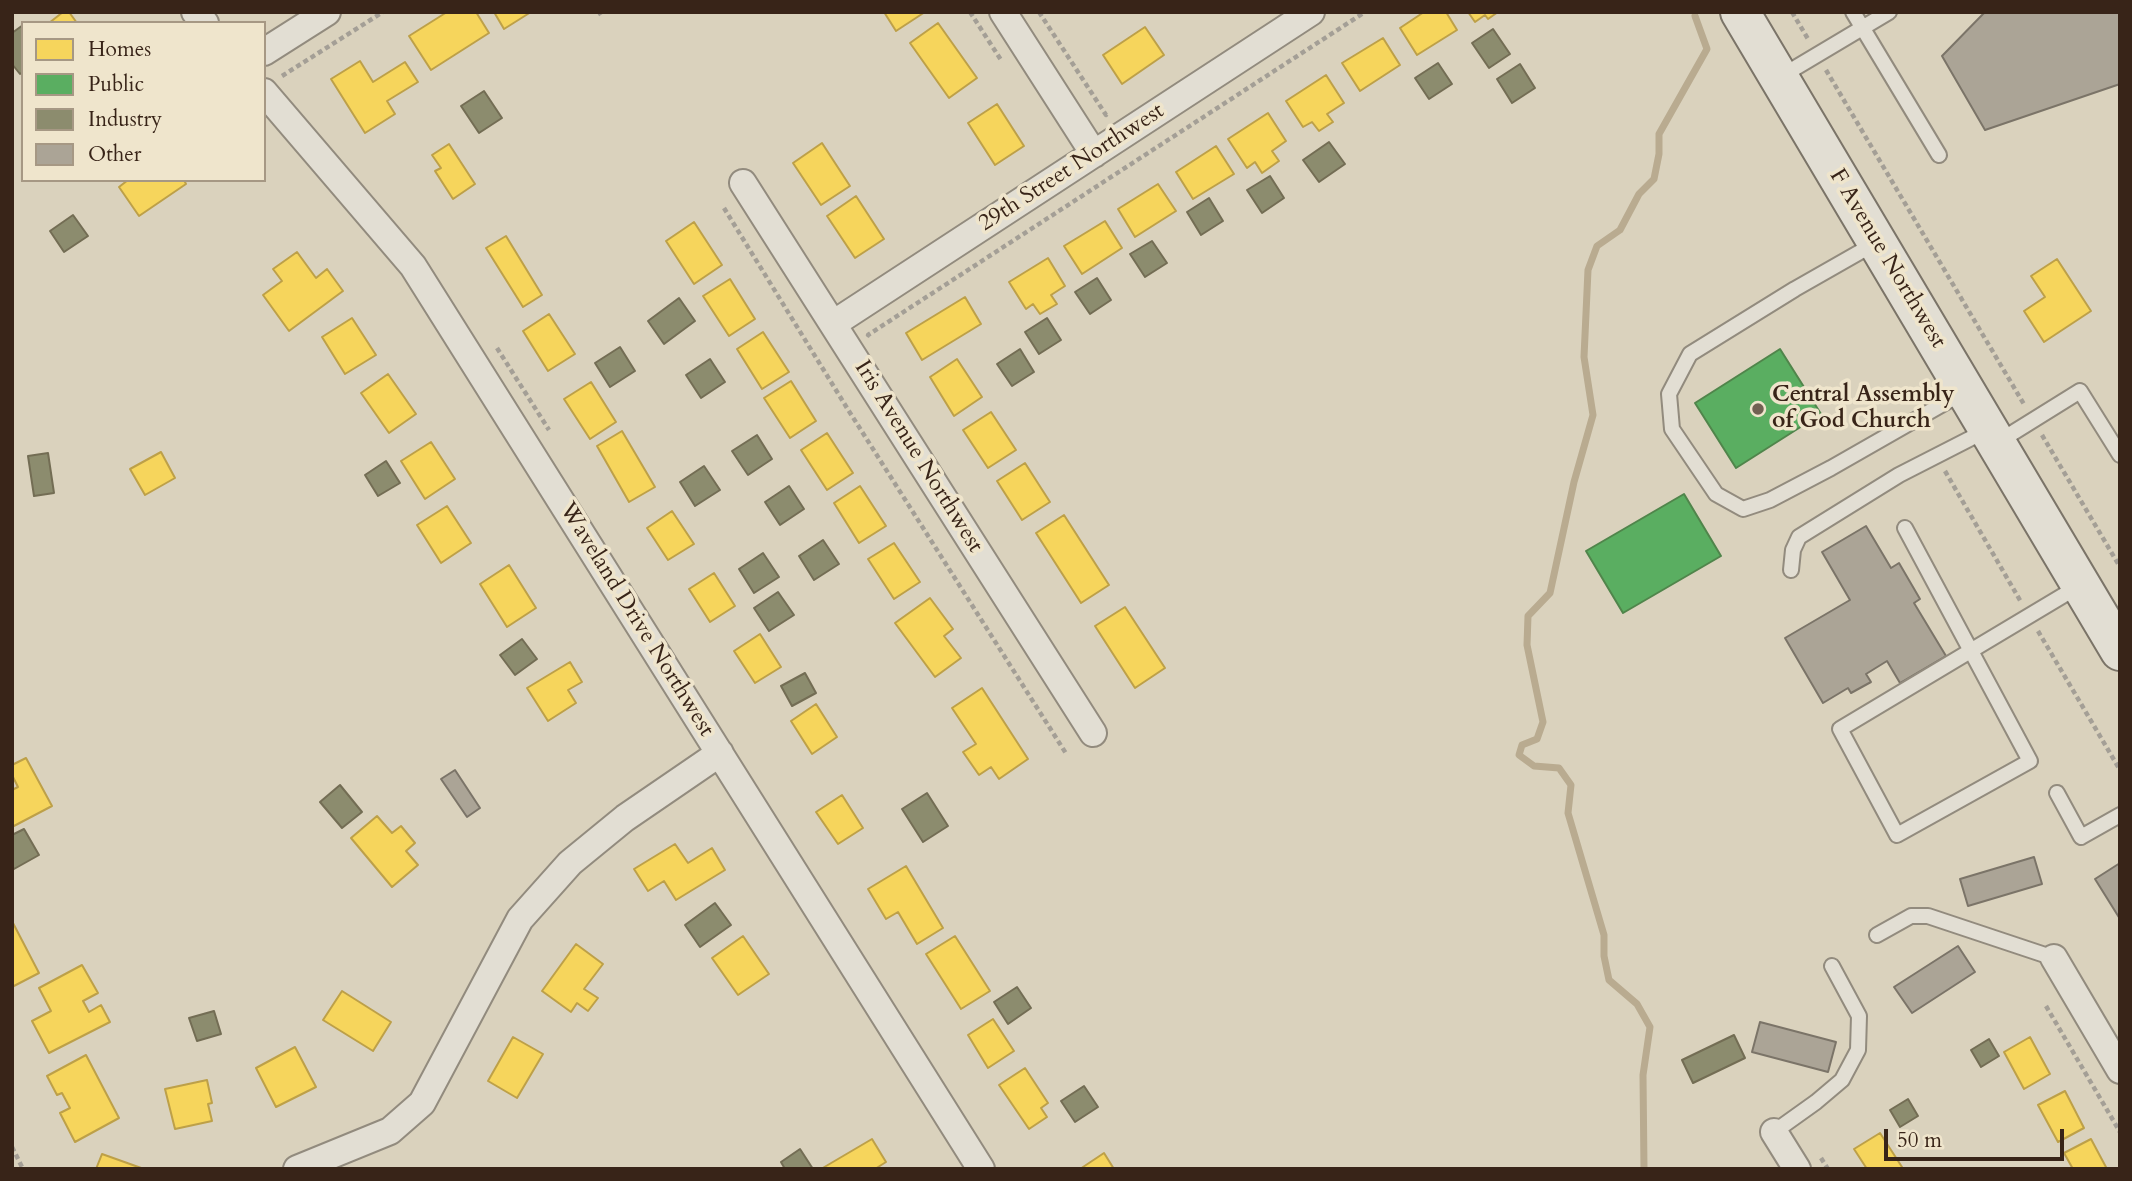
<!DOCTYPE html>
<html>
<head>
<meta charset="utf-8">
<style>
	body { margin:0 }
	#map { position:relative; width:2132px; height:1181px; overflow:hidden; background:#dad2bd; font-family:Cardo,serif }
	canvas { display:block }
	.frame { position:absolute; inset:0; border:14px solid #382418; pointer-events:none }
	.legend { position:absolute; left:21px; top:21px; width:245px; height:161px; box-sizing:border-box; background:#efe5cc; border:2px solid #a69884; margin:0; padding:9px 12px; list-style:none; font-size:21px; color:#382418 }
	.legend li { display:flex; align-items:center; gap:14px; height:35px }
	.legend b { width:35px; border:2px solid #a69884 }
	.scale { position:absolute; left:1884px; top:1129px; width:180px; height:32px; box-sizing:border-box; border:4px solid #382418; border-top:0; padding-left:9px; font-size:21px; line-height:24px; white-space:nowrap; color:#382418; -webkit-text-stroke:5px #efe5cc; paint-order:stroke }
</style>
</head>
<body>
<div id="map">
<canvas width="2132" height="1181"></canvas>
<div class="frame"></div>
<ul class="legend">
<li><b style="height:19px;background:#f6d55c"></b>Homes</li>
<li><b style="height:19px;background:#5aae61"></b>Public</li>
<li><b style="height:19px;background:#8c8c6e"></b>Industry</li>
<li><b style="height:19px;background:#aba496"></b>Other</li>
</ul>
<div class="scale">50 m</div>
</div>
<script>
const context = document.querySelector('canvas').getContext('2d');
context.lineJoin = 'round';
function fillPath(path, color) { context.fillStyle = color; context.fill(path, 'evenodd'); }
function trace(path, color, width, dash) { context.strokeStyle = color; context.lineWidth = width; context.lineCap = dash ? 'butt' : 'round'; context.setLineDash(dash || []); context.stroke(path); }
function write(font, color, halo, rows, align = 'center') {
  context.font = font + ' Cardo,serif'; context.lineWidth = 7; context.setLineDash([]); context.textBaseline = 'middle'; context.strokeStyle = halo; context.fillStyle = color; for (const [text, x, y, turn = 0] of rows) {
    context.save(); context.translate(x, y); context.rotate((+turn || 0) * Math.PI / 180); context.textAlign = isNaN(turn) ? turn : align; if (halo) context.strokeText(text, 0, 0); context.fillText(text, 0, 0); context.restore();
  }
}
const homes = new Path2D(`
	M63,12H69L77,23H49Z
	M447,12H476L489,33L431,70L409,36Z
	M494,12H531L504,29Z
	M884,12H925L896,31Z
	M1424,12H1446L1457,30L1417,55L1400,28Z
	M1468,12H1498L1488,19L1485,15L1475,22Z
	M938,23L977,78L949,98L910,43Z
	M1145,27L1164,55L1122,84L1103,55Z
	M1383,38L1400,65L1360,91L1342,63Z
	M360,61L373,82L405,62L418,82L387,101L395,114L365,133L331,79Z
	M1326,75L1344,103L1327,114L1333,122L1319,131L1312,122L1303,127L1286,101Z
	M997,104L1024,146L995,165L968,123Z
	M1268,113L1286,141L1272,151L1279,161L1262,173L1255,162L1247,168L1228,139Z
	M822,143L850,186L821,205L793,163Z
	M449,144L475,184L453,199L435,171L441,168L432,155Z
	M1216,146L1234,174L1193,199L1176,172Z
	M128,180H184L186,184L139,216L119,187Z
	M1158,184L1176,211L1135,237L1118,209Z
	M856,196L884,239L855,258L827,216Z
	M1105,221L1122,248L1082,274L1064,246Z
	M694,222L722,265L694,284L666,241Z
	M506,236L542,295L523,307L486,248Z
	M297,252L316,278L327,269L343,291L289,331L263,295L282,281L273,269Z
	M1048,258L1065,286L1051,295L1057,304L1040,314L1033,304L1026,309L1009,282Z
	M2057,259L2091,311L2044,342L2024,311L2045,297L2031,276Z
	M730,279L755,319L729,336L703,296Z
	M965,297L981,324L922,360L906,333Z
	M549,314L575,354L548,371L523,331Z
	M352,318L376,355L345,374L322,337Z
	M763,332L789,372L762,389L737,349Z
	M957,359L982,397L954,416L930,377Z
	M388,374L416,414L389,433L361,393Z
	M791,381L816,421L790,438L764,398Z
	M591,382L616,422L590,439L564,399Z
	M991,412L1016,450L988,468L963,430Z
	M622,431L655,487L629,502L597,446Z
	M827,433L853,473L827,490L801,450Z
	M431,442L455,479L425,499L401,461Z
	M161,452L175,478L145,495L130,469Z
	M1025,463L1050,502L1022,520L997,481Z
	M860,486L886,526L859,543L834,503Z
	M447,506L471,543L441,563L417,525Z
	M672,511L694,544L668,560L647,528Z
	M1064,515L1109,585L1081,603L1036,533Z
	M894,543L920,582L894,599L868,559Z
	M509,565L536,608L507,627L480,584Z
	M714,573L735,606L710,622L689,589Z
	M930,598L953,629L944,636L961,658L935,677L895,623Z
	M1125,607L1165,668L1135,688L1095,626Z
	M760,634L781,667L755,683L734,651Z
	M570,662L582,682L568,690L576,703L548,721L527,688Z
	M982,688L1028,759L999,779L991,767L979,775L963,752L976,744L952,708Z
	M816,704L837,737L812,754L791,721Z
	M26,758L52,806L12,827V790L18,787L12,775V765Z
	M842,795L863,828L838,844L816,812Z
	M377,816L392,833L401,826L415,843L406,851L418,865L392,887L351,838Z
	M675,844L688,863L712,848L725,870L676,900L664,881L648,891L634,869Z
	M906,866L943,928L917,944L898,912L886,919L868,889Z
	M13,923L39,973L12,987V924Z
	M743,936L769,974L738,995L712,958Z
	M955,936L990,991L961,1009L926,954Z
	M576,944L603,964L584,989L598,998L588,1011L577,1003L571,1012L542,991Z
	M82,965L98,993L83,1001L89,1012L101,1005L110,1022L49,1053L32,1021L51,1011L39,988Z
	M342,991L391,1022L373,1051L323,1020Z
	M993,1019L1014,1051L988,1068L968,1035Z
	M513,1037L543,1054L517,1098L488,1081Z
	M2030,1037L2050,1074L2024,1089L2004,1052Z
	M295,1047L316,1087L276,1107L256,1068Z
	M86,1055L119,1118L75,1142L60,1113L70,1108L62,1093L57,1095L47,1076Z
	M1025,1068L1048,1103L1041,1108L1047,1117L1029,1129L999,1085Z
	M207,1080L212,1103L208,1104L212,1121L175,1129L165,1089Z
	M2065,1091L2084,1128L2058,1142L2038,1105Z
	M1880,1133L1902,1167L1900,1169H1867L1854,1149Z
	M872,1139L886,1162L875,1169H821Z
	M2091,1139L2107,1169H2073L2064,1153Z
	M1104,1153L1114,1169H1080Z
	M102,1154L144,1169H96Z`);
fillPath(homes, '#f6d55c');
trace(homes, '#bda048', 2);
const public = new Path2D(`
	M1780,349L1821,414L1736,468L1695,403Z
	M1684,494L1721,556L1623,613L1586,551Z`);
fillPath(public, '#5aae61');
trace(public, '#50854b', 2);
const industry = new Path2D(`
	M23,25V72L20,74L12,64V33Z
	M1493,29L1510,54L1489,68L1472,43Z
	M1438,63L1452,84L1429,99L1415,78Z
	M1520,64L1535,88L1512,103L1497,79Z
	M484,91L502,118L479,133L461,106Z
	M1329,142L1345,164L1319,182L1303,160Z
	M1270,176L1284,198L1262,213L1247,190Z
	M1209,198L1223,221L1201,235L1187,212Z
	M73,215L88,236L64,252L50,231Z
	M1152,241L1167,263L1145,277L1130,254Z
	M1097,278L1111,300L1090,314L1075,292Z
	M679,298L695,321L664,344L648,321Z
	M1047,318L1061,340L1039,354L1025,332Z
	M620,347L635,371L610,387L595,363Z
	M1020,349L1034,372L1012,386L997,364Z
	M710,359L725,382L701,398L686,375Z
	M757,435L772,459L748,475L732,451Z
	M48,453L54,493L34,496L28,456Z
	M386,461L400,483L378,496L365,475Z
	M704,466L720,490L695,506L680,482Z
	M789,486L804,509L780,525L765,502Z
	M823,540L839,564L814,580L799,556Z
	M763,553L779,577L754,593L739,569Z
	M778,592L794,615L769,631L754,608Z
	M522,639L537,659L515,675L500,655Z
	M805,673L816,693L792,706L781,686Z
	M340,785L362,812L342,828L320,802Z
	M927,793L948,826L923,842L902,809Z
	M24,829L39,855L14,869L12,866V835Z
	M715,903L731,925L700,947L685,925Z
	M1017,987L1031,1008L1008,1024L994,1002Z
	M214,1011L221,1034L197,1041L189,1018Z
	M1734,1035L1745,1058L1693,1083L1682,1060Z
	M1989,1039L1999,1056L1981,1067L1971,1050Z
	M1084,1086L1098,1107L1075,1122L1061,1101Z
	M1908,1099L1918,1116L1900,1127L1890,1110Z
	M800,1149L813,1169H785L781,1162Z`);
fillPath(industry, '#8c8c6e');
trace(industry, '#736d54', 2);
trace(new Path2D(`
	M1644,1169L1643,1075L1650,1027L1637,1004L1609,980L1604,956V935L1568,813L1571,785L1559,768L1534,766L1519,755L1522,745L1537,739L1543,722L1527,645L1528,616L1550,593L1574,482L1593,415L1584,357L1588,270L1597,246L1620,230L1639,194L1654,179L1659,154V134L1707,49L1695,16`), '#b9ab90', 7);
const building = new Path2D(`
	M1985,12H2120V84L1985,130L1942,56Z
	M1866,526L1891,568L1899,563L1920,599L1914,603L1946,656L1900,683L1887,661L1866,674L1871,682L1851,693L1848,688L1823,703L1785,638L1850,600L1822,552Z
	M455,770L480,808L467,817L441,779Z
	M2034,857L2042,884L1968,906L1960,879Z
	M2120,863V919L2095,879Z
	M1958,946L1975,972L1912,1013L1894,987Z
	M1760,1022L1836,1042L1828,1072L1752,1052Z`);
fillPath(building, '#aba496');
trace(building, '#7b7468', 2);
const service = new Path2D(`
	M1853,12L1939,155
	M1780,77L1889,12
	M1874,244L1795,289L1690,354L1669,394L1672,429L1716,494L1743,509L1770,500L1831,468L1964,392
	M1998,442L2080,391L2120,455
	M1905,528L2030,761L1897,835L1840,729C1920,682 1999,633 2079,586
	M1791,570L1793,550L1799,537L1899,475L1987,430
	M2057,793L2081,837L2120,815
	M1877,935L1911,916H1928L2054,958
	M1774,1132L1816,1102L1842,1080L1858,1050L1859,1016L1832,966`);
const minor = new Path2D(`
	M195,12L205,23
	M1003,12L1094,154
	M264,52L327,12
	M264,92L413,266L981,1169
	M743,183L1093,733
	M833,324L1311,12
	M2054,958L2120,1070
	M1774,1132L1797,1169
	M297,1169L390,1131L422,1103L520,919L570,863L625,818L720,753`);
const secondary = new Path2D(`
	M1740,12L2120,651`);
trace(service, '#928b7e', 18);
trace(minor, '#928b7e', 30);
trace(secondary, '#7b7468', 42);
trace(new Path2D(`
	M599,12L601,15
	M970,12L1001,60
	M1039,12L1106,115L1108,113
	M1792,12L1808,39
	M1826,70L2025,406
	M282,76L383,12
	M724,208L847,408L1067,755
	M870,336L868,335L1365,12
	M497,348L549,430
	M2042,435L2120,567
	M1945,471L2021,602
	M2038,631L2120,770
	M2046,1006L2120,1132
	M12,1147L23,1169
	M1821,1158L1828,1169
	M946,1168V1169`), '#a49f96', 4.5, [5, 3.5]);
trace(service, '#e2ded3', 14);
trace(minor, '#e2ded3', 26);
trace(secondary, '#e2ded3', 38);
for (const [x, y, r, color] of [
	[1758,409,7,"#716152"]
]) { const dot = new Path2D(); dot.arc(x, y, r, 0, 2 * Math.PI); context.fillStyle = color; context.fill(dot); trace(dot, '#efe5cc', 2.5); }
write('23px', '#382418', '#efe5cc', [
	["29th Street Northwest",1072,168,-33],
	["F Avenue Northwest",1887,259,59],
	["Iris Avenue Northwest",918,457,58],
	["Waveland Drive Northwest",636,620,58]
]);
write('bold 23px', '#382418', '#efe5cc', [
	["Central Assembly",1772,396],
	["of God Church",1772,422]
], 'left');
</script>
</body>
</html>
